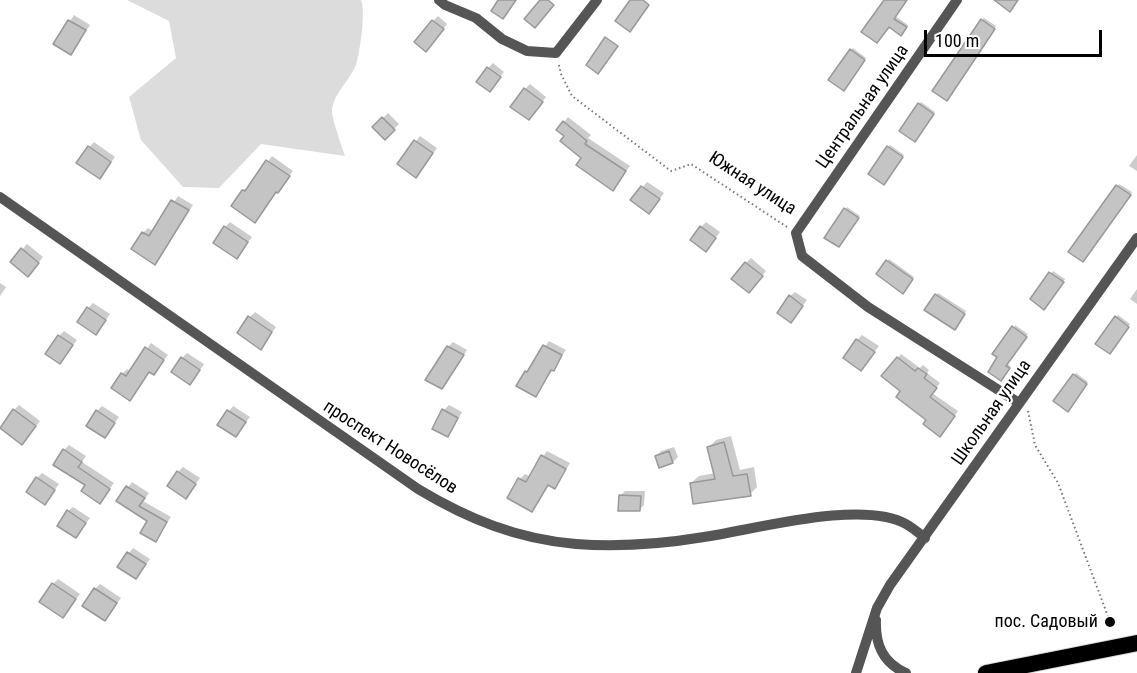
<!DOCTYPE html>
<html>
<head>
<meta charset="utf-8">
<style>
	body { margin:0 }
	#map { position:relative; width:1137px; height:673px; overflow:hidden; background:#fff; font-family:"Roboto Condensed",sans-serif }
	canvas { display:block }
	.scale { position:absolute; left:924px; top:30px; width:178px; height:27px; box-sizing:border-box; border:3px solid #000; border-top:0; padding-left:8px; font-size:18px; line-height:21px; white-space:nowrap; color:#000; -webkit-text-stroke:4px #fff; paint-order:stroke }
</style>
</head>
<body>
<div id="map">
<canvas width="1137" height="673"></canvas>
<div class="scale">100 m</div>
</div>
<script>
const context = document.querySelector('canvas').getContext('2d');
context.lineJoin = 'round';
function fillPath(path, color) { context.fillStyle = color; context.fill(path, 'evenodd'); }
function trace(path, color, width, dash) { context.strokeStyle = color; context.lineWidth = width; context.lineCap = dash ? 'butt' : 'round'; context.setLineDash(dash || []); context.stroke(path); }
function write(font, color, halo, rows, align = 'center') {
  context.font = font + ' "Roboto Condensed",sans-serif'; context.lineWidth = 4.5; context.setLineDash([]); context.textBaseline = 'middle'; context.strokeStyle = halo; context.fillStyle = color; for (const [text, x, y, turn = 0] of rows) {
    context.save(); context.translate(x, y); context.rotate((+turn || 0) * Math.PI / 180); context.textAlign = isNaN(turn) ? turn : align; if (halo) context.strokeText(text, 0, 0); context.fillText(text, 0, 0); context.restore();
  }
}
fillPath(new Path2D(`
	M127,0H361C366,12 360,52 356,65C350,80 333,94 332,111C332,119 342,147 345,156L261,144L219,188L183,187L141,140L129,97L176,58L169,21Z`), '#dcdcdc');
fillPath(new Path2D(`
	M891,0H906L895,16L908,25L903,32L889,25Z
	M74,15L90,25L71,53L55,44Z
	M438,16L447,24L431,45L433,21Z
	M984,18L996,26L948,97L982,20Z
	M853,48L866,58L846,87L851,50Z
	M493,63L504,72L490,90L488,68Z
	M530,84L546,97L534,114L525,89Z
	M921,102L935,112L917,138L919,104Z
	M388,113L399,124L385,138L374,127Z
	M568,117L591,135L588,138L630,166L613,189L583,157L566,136L564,122Z
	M420,136L437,148L421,171L399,164Z
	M94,142L115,157L100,177L89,147Z
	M890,145L904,155L886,181L888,147Z
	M1137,155V171L1129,166Z
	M272,156L293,171L255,221L243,190L250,186Z
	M647,182L664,193L654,207L632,200Z
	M1119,184L1132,192L1085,258L1070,252Z
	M178,196L193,205L155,263L143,233L148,228L154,232Z
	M847,207L860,216L841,243L845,209Z
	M230,222L252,237L237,257L225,227Z
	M706,222L720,232L710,245L701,227Z
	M27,244L43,257L33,270L12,262Z
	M751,258L766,271L754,286L746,263Z
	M889,259L914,277L905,290L878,274Z
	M1053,271L1065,279L1046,306L1032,299Z
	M0,283L6,287L0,296Z
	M1137,289V304L1130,299Z
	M795,292L807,300L795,316L790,296Z
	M938,293L966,311L957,326L936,295Z
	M93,303L110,314L96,333L88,308Z
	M255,312L276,327L261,348L250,317Z
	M1118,315L1130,324L1112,350L1116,317Z
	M1015,325L1028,334L1007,363L1010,366L1003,377Z
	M64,331L77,340L60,362L59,336Z
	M862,335L879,346L861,369L857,340Z
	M549,341L566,350L536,395L518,385Z
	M453,342L467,350L442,388L448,347Z
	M151,343L168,355L153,373L150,371L130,399L122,374L127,369L131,372Z
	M187,353L204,364L195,378L182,358Z
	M901,354L920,368L923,365L929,370L927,373L940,383L932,393L958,411L944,431L928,420L903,391L898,358Z
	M1076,373L1088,382L1069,408L1074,375Z
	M19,405L40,421L27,438L14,410Z
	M449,405L462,412L452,431L447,436L444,410Z
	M102,406L119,417L105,436L97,411Z
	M233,406L250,417L236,435L219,424Z
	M731,436L740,470L754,467L757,487L750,494L691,483L699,476L716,473L709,447L716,440Z
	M69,445L86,456L82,462L114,483L100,502L64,450Z
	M674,447L678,457L673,462L656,456L661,451Z
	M547,451L570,463L559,482L555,487L549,484L532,510L509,497L520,479L525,474L529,476Z
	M183,467L200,478L186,497L178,472Z
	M42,473L59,484L49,498L37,478Z
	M132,482L149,493L143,501L171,517L155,540L149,521L118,501Z
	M625,491H645L644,505L639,510L620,496Z
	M73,507L90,518L76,536L68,511Z
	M133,548L150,559L136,577L119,566Z
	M58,579L80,594L63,616L53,584Z
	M100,584L121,598L105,619L95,589Z`), '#0003');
const building = new Path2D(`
	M498,0H516L503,19L491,11Z
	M540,0H548L554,5L535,28L524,19Z
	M630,0H643L649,5L630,32L615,21Z
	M884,0H907L894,19L907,27L901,36L889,27L877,43L861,32Z
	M994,0H1018L1010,12Z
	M981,19L995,29L947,101L932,91Z
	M68,20L86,30L71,55L53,44Z
	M432,20L444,29L426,52L414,42Z
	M605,37L618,46L598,74L586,65Z
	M850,49L865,60L844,91L828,80Z
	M487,67L501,77L490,92L476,82Z
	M524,88L543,102L529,120L510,107Z
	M918,103L934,114L915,142L899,131Z
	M382,117L395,130L385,140L372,127Z
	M563,121L587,141L585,144L626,171L613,191L576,165L581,158L560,141L564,136L556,130Z
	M414,140L433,153L416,178L397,164Z
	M88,146L111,162L100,179L76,163Z
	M887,146L903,157L884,185L868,174Z
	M266,160L290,176L278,193L276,192L255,223L231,206L242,190L245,191Z
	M1116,185L1131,195L1083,262L1068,252Z
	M641,186L660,199L649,214L630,200Z
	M171,200L189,210L155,265L131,249L142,232L149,236Z
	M844,208L859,218L839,247L824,238Z
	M224,226L248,242L237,259L213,243Z
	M700,226L716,238L706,252L690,240Z
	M21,248L39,263L28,277L10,262Z
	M886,260L913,279L903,294L876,274Z
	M745,262L763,276L749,293L731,279Z
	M1049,272L1064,282L1044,310L1030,299Z
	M935,294L965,314L955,330L924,310Z
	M789,295L803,306L791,323L777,313Z
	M87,307L106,320L96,335L77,322Z
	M248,316L272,332L261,350L237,333Z
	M1115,316L1129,327L1110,354L1095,344Z
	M1012,326L1027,337L1006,366L1010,368L1001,381L988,372L997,357L992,354Z
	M58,335L73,345L60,364L45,354Z
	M856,339L875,352L861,371L843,358Z
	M543,345L562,355L554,371L551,370L536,397L516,386L525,371L527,372Z
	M447,346L464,355L442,389L425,380Z
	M145,347L164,360L154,375L149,372L130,401L111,388L121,373L126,376Z
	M181,357L200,370L190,385L171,372Z
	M897,357L915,371L918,368L927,374L924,378L937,388L930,397L955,416L940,437L923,424L926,420L896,397L900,391L881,376Z
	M1073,374L1087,384L1068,412L1053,401Z
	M13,409L36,426L22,445L0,428Z
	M442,409L458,418L448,437L432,429Z
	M96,410L115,423L105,438L86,426Z
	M227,410L246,422L236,437L217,425Z
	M724,442L733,476L747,474L751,496L693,504L690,483L715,479L707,447Z
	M63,449L82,462L78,467L110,489L100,504L81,491L85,485L53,465Z
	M669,451L673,463L659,468L655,456Z
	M541,455L566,469L555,489L548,485L532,512L507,498L518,478L526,482Z
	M177,471L196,484L186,499L167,486Z
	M36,477L55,490L45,505L26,492Z
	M126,486L145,498L139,506L167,522L156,542L140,533L147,521L116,501Z
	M619,495L641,496L640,511H618Z
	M67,510L86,523L76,538L57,526Z
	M127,552L146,564L136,579L117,567Z
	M52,583L76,599L63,618L39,602Z
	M94,588L117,603L105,621L82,606Z`);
fillPath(building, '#c4c4c4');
trace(building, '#999', 1.5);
const trunk = new Path2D(`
	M986,673L1137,643`);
trace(trunk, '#dbdbdb', 18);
trace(new Path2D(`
	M559,65L561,74L572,96L671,171L691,164L787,227
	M1028,411L1035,445L1058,483L1109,619`), '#777', 2, [1.5, 3]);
trace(new Path2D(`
	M439,0L445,5L476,18L502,39L527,51L556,53L597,0
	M957,0L796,233L802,256L868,307L1019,403
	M0,197L418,489C468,519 517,539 576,544C618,547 662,544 704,537C753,530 862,499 906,524C913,528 919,533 925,538
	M876,620C875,645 883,663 906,673
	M856,673L877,608L890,585L1137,238`), '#555', 10);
trace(trunk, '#000', 16);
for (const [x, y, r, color] of [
	[1110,622,6,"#000"]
]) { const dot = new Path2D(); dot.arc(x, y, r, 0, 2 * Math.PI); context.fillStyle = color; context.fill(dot); trace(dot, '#fff', 2); }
write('18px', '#000', '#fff', [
	["Центральная улица",863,107,-55],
	["Южная улица",752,184,33],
	["Школьная улица",992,413,-55],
	["проспект Новосёлов",390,448,33]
]);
write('18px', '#000', '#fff', [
	["пос. Садовый",1098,622]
], 'right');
</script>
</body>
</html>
